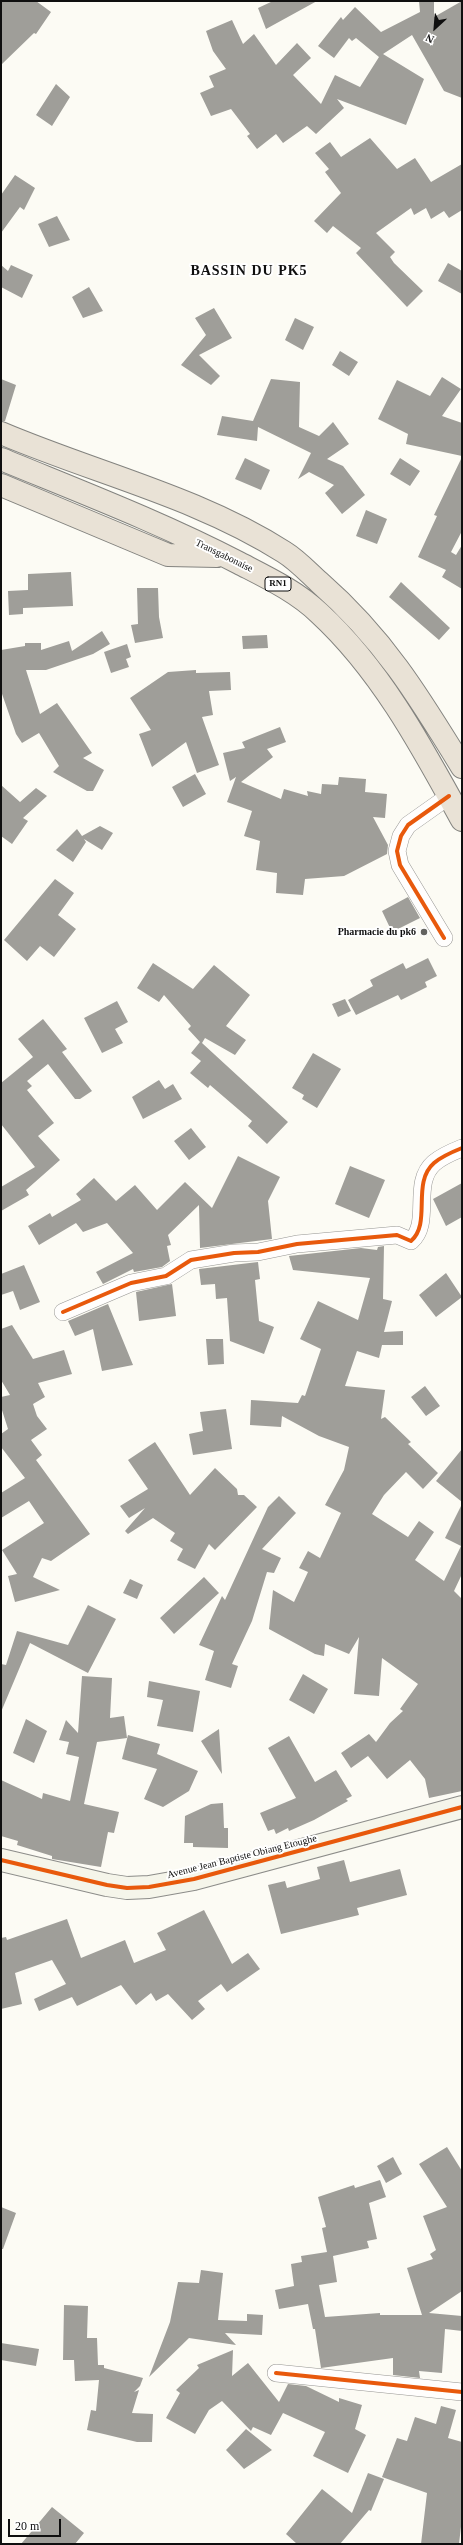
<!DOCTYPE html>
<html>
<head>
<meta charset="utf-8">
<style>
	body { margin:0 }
	#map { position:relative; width:463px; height:2545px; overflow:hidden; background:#fcfbf4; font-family:"Times New Roman",serif }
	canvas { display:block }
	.frame { position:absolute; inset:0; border:2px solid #0f0f0f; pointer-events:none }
	.north { position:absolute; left:415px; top:8px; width:40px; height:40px; -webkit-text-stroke:3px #fff; paint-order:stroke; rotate:206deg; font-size:11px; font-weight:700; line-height:16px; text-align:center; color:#0f0f0f }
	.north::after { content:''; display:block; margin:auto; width:14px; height:18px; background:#0f0f0f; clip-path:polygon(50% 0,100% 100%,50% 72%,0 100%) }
	.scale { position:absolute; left:8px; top:2519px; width:53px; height:18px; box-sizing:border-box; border:2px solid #0f0f0f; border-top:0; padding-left:5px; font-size:12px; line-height:14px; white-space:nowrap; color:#0f0f0f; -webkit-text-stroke:3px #fff; paint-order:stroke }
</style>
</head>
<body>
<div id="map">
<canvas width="463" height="2545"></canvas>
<div class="frame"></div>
<div class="north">N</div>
<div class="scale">20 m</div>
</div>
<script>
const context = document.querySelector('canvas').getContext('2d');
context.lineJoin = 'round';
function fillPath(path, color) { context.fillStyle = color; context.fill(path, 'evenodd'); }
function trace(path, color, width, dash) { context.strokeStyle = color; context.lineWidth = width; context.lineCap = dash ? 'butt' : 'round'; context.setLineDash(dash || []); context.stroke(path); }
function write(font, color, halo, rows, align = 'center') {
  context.font = font + ' "Times New Roman",serif'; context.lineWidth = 4; context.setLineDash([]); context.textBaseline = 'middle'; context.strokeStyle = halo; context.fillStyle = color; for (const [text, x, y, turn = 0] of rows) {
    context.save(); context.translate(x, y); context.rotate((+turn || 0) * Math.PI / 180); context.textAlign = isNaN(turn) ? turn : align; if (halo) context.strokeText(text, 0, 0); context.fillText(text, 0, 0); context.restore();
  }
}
fillPath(new Path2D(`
	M1,1H36L51,12L36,34L34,33L1,65Z
	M273,1H317L266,29L258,8Z
	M419,1H434V17L462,1V98L444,91L412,35L383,54L424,79L406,125L337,99L344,108L316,134L307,126L283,143L276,134L257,149L247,136L250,134L231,109L211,116L200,93L214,87L209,76L226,69L213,51L206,31L232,20L243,44L254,34L276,65L297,43L311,58L293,75L321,104L335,75L360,87L379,57L356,38L352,41L349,38L334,58L318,46L341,17L343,20L355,7L381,32L420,12Z
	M56,84L70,97L52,126L36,115Z
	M370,138L397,169L415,158L431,182L462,164V210L449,218L444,211L431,219L426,208L414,215L411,208L376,233L395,252L390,257L394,263L423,291L407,307L356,253L361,248L333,226L327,233L314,221L341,193L325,172L329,169L315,153L330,142L341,157Z
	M15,175L35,188L24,210L20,207L1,233V195Z
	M57,216L70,240L49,247L38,224Z
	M448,263L462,271V294L438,281Z
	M1,265L8,271L11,265L33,275L22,298L1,287Z
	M89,287L103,311L83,318L72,297Z
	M214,308L232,338L199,355L220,376L211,385L181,365L206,335L195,318Z
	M295,318L314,327L303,350L285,340Z
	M340,351L358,362L349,376L332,365Z
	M442,377L461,389L442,416L462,423V456L406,444L408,434L378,419L397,380L430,396Z
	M1,379L16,385L5,421H1Z
	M271,379L300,382L299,427L319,436L333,422L349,444L327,459L343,466L365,495L342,514L325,493L334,485L309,472L298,479L311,453L258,427L257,441L217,435L222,416L253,421Z
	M462,457V531L451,552L456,555L462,545V589L442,577L446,570L418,557L437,516L434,515Z
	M245,458L270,470L261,490L235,479Z
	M400,458L420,471L410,486L390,474Z
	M366,510L387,519L377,544L356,536Z
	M71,572L73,606L23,608V614L9,615L8,591L28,590V574Z
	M401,582L450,628L439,640L389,597Z
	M137,588H158L159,617L163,638L135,643L131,625L138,624Z
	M102,631L110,644L93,654L46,670H26L40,714L57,703L92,753L83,758L104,770L93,791H87L53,772L59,766L39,733L22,743L16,734L1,691V650L25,646V643H41V650L69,641L72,651Z
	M267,635L268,648L243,649L242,636Z
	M127,644L131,657L126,659L129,667L111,673L104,652Z
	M196,670V673L230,672L231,690L209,691L213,715L202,717L219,765L197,773L186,742L152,767L139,734L151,730L130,698L168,672Z
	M280,727L286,742L267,749L273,757L241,782L281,799L284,789L308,796L307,791L321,794L322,784L338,785L339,777L366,779L365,792L387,794L385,818L373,817L388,845L387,854L344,876L305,879L303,895L276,893L277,873L256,870L260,841L244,836L252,811L227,802L236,777L230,781L223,753L245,748L242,742Z
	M195,774L206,794L183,807L172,787Z
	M1,785L20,802L36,788L47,796L23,818L28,821L12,844L1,836Z
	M100,826L113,833L102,850L84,839L86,842L73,862L56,850L77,829L82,836Z
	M55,879L74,893L58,915L76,929L54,957L40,946L27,961L4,940Z
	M408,897L420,918L392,932L382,911Z
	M428,958L437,976L425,982L427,987L401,1000L398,995L356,1015L348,1000L373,986L370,980L403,963L406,969Z
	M153,963L193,989L214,965L250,995L226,1026L246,1040L235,1055L205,1038L202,1043L288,1122L267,1144L248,1126L252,1121L210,1085L208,1088L190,1073L201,1061L191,1053L200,1042L188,1029L191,1026L164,995L159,1002L137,988Z
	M345,999L351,1011L338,1017L332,1004Z
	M117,1001L128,1022L115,1029L123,1043L102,1053L84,1018Z
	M43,1019L67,1049L62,1052L92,1091L80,1099H75L48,1064L27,1081L32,1086L27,1090L54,1123L38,1136L60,1160L26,1190L29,1195L1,1211V1187L35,1167L1,1124V1083L33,1057L18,1039Z
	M313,1053L341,1069L317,1108L302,1099L304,1095L292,1088Z
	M159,1080L165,1089L173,1084L182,1099L143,1119L132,1097Z
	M191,1128L206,1147L189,1160L174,1141Z
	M238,1156L280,1177L268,1201L272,1239L200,1248L199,1205L168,1235L171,1245L167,1246L170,1261L162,1267L134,1272L133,1269L103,1284L96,1272L133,1253L107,1223L83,1232L76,1223L39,1245L28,1226L50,1213L52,1217L81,1200L76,1194L94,1178L116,1201L135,1185L157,1210L185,1182L212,1208Z
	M350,1166L385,1180L369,1218L335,1204Z
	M462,1183V1217L446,1226L433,1199Z
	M384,1246L383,1299L392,1301L384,1332L403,1331V1345H382L379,1358L357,1351L345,1386L385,1390L381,1419L385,1417L411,1442L408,1444L438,1473L423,1489L406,1472L384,1495L372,1514L408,1537L419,1521L434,1532L415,1560L444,1581L461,1546L445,1538L462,1504V1574L454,1591L462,1599V1791L429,1798L425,1779L410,1760L387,1779L368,1756L351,1768L341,1753L369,1734L376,1742L390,1723L403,1711L400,1709L418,1684L382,1658L379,1696L354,1694L359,1637L349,1654L325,1644L324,1656L315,1654L269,1629L273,1590L294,1602L308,1572L299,1568L308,1551L320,1558L341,1513L325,1505L344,1470L349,1447L319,1436L282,1416L281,1427L250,1425L251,1400L298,1403L302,1395L305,1396L321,1349L300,1339L318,1301L358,1320L370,1278L293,1270L289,1256L361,1248L377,1250L378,1247Z
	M258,1262L260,1279L255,1280L259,1321L274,1327L264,1354L230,1341L227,1298L216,1299L215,1284L201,1285L199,1269Z
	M24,1265L40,1302L20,1310L13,1291L1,1295V1274Z
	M446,1273L462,1297L436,1317L419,1295Z
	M172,1284L176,1316L139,1321L136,1292Z
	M108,1304L133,1365L102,1371L93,1329L75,1336L68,1321Z
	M12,1325L33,1359L64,1350L72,1374L38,1383L45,1397L33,1404L37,1416L47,1429L31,1440L42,1455L36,1460L90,1534L51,1561L42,1558L33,1577L60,1590L15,1602L8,1576L17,1574L2,1550L44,1523L29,1501L1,1518V1493L25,1478L1,1447V1434L8,1429L1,1407V1397L10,1395L1,1380V1329Z
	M206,1339H223L224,1364L208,1365Z
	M425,1386L440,1406L426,1416L411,1397Z
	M226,1409L232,1449L193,1455L189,1434L203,1431L200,1412Z
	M155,1442L190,1495L215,1468L237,1489L238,1495H244L257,1507L215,1550L209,1544L195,1569L177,1560L183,1549L170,1541L175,1533L153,1518L128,1534L125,1531L145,1508L129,1518L120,1506L148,1489L128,1460Z
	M462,1449V1502L436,1481Z
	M279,1496L296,1513L262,1549L281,1558L274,1573L267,1572L252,1621L232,1664L238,1666L231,1688L205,1680L214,1651L199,1645L222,1596L225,1600L268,1507Z
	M204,1577L219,1593L174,1634L160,1618Z
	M130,1579L143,1585L137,1599L123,1593Z
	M88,1605L116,1619L88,1673L30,1643L1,1712V1664L6,1665L17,1631L68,1645Z
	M303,1674L328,1689L314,1714L289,1700Z
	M82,1676L112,1678L110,1718L124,1716L127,1738L97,1742L84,1804L119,1812L114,1833L108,1832L101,1867L52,1859V1856L17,1845L18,1841L1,1836V1780L42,1799L43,1793L70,1801L79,1757L66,1754L69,1742L59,1740L66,1720L78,1733Z
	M149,1681L200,1691L193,1732L157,1726L163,1700L147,1697Z
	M26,1719L47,1731L34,1763L13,1753Z
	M219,1729L222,1774L201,1741Z
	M128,1735L160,1744L157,1754L198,1771L189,1791L163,1807L144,1799L157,1769L122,1759Z
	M289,1736L315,1782L336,1770L352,1796L346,1799L348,1801L314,1820L289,1831L288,1828L276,1834L274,1829L268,1831L260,1813L296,1798L268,1748Z
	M223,1803L224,1828H228V1848L193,1847V1843H184L185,1816L211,1804Z
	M344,1860L350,1882L400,1869L407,1895L357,1908L359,1915L281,1934L268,1885L285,1881L287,1888L320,1879L317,1867Z
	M204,1910L232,1964L248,1953L260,1969L227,1992L221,1984L198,2001L205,2009L192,2020L168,1994L156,2001L151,1993L136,2005L121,1985L77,2006L72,1997L39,2011L34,1999L66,1984L52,1960L15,1973L22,2004L1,2009V1938L6,1937L7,1940L67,1919L81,1958L125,1940L134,1963L166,1950L157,1933Z
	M447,2147L462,2171V2291L429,2313L462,2316V2331L445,2329L442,2373L419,2371L420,2378L393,2375V2358L321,2368L315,2329H313L308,2304L279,2309L275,2290L294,2286L291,2264L302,2262L301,2256L327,2252L322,2228L326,2227L318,2197L354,2185L355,2188L380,2180L386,2197L369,2203L377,2239L367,2241L369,2248L333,2256L337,2282L319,2285L325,2317L380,2313V2315H422L407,2268L433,2259L430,2254L436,2250L423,2216L447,2207L419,2164Z
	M393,2157L402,2174L386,2183L377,2166Z
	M1,2207L16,2213L3,2249H1Z
	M201,2270L223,2273L218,2320L247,2321V2314L263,2315L262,2335L225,2333L236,2345L189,2338L149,2377L170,2322L178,2282L199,2283Z
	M64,2305L88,2306L87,2338H97L98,2365H104V2368L143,2378L140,2386L134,2392L139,2390L132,2413L153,2414L152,2442H137L87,2430L91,2410L96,2411L99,2380L75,2381L74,2360H63Z
	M1,2343L39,2349L36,2366L1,2360Z
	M233,2350L232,2376L248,2363L279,2402L288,2384L306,2386L339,2402V2398L362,2405L355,2429L366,2435L348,2473L313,2456L325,2432L283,2413L271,2435L253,2427L251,2431L222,2401L209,2410L195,2434L166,2418L180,2393L176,2390L199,2368L197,2365Z
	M441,2406L456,2410L448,2438L462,2442V2518L459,2544H421L427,2493L382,2477L397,2438L407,2441L415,2417L436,2424Z
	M246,2429L272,2450L244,2469L226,2450Z
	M368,2473L384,2479L371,2511L369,2510L340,2544H297L286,2534L322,2489L352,2513Z
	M52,2507L84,2533L75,2544H21Z`), '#9f9e99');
const street = new Path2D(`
	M444,938L400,865L397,851L401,836L408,825L449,796
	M63,1312L131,1283L166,1276L191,1260L234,1253L258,1252L297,1244L397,1235L411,1241C432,1223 411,1183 434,1163C442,1156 452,1152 462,1148
	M276,2373L462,2392`);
const secondary = new Path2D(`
	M1,1860L107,1885L127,1888L149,1887L194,1879L462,1807`);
const highway = new Path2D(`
	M1,433C95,473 198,497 284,552C297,560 308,572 319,582C383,638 418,695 462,767
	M1,459C81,492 162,523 239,563C266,577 296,591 319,613C381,670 422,747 462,820
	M1,485L168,555L217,556`);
trace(street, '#969592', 18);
trace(secondary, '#8c8c89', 24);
trace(highway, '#83837f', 24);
trace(street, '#fffefd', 17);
trace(secondary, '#f5f5ea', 22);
trace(highway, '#e9e2d6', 22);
trace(new Path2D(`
	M444,938L400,865L397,851L401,836L408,825L449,796
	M63,1312L131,1283L166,1276L191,1260L234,1253L258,1252L297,1244L397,1235L411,1241C432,1223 411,1183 434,1163C442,1156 452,1152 462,1148
	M1,1860L107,1885L127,1888L149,1887L194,1879L462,1807
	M276,2373L462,2392`), '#e8590c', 4);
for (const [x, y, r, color] of [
	[424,932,4,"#62625f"]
]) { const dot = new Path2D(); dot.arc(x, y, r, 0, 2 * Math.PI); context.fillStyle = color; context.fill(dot); trace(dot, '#fff', 1.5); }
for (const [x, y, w] of [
	[278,584,26]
]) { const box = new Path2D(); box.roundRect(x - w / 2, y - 7, w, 14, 3); context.fillStyle = '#fff'; context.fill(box); trace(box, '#0f0f0f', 1); }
write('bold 9px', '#0f0f0f', null, [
	["RN1",278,584]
]);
write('10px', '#0f0f0f', '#fff', [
	["Transgabonaise",224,556,26],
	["Avenue Jean Baptiste Obiang Etoughe",242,1857,-14]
]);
write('bold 10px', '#0f0f0f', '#fff', [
	["Pharmacie du pk6",416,932]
], 'right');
context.letterSpacing = '1px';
write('bold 14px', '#0f0f0f', '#fff', [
	["BASSIN DU PK5",249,271]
]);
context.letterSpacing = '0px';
</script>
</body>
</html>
